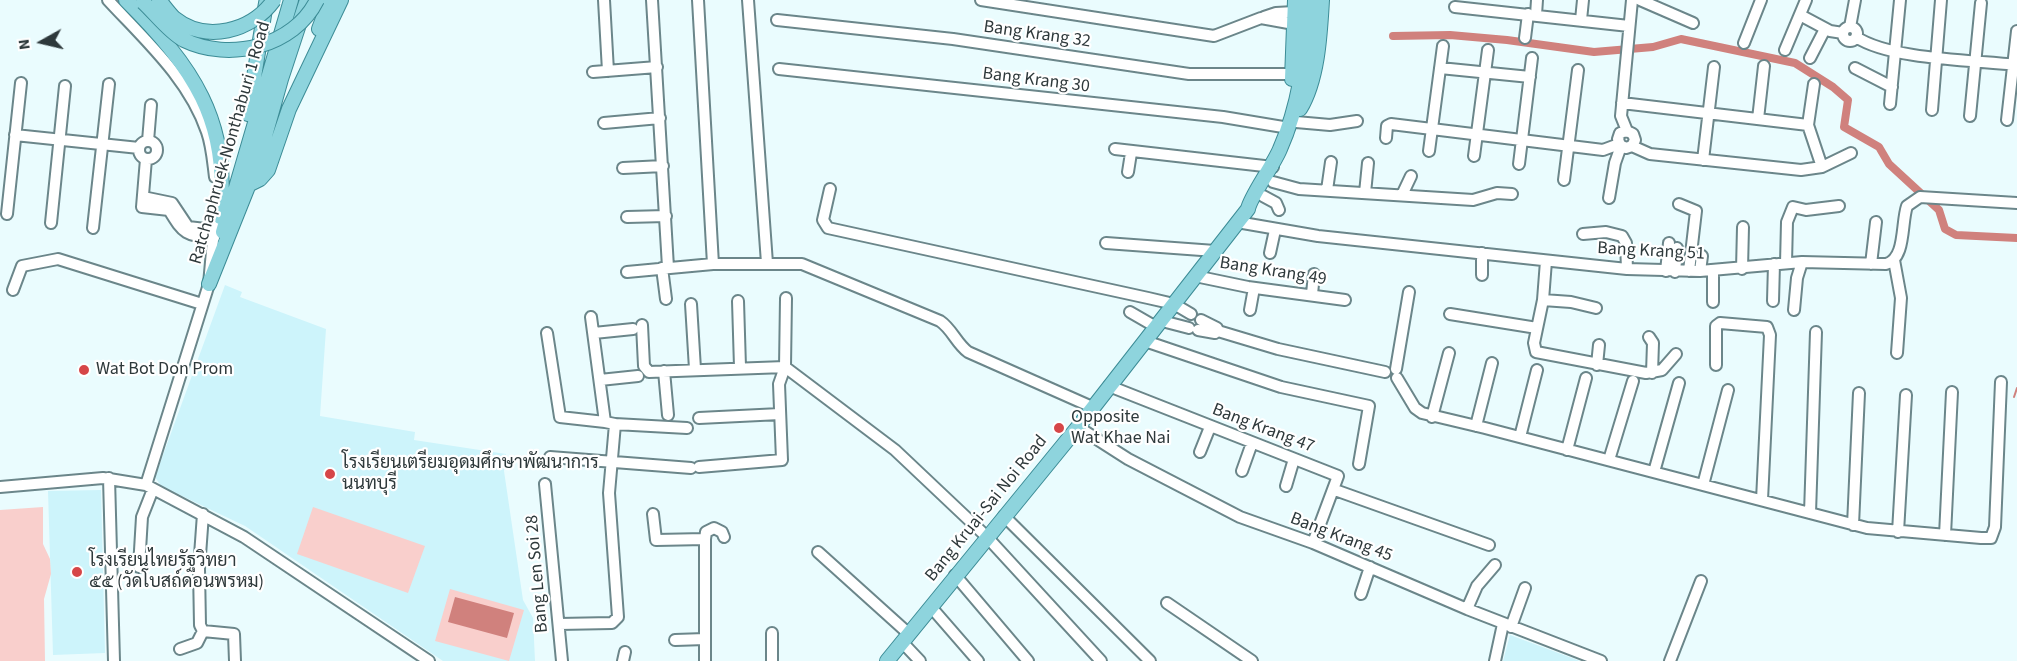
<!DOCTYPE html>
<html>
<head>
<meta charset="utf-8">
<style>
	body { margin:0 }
	#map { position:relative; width:2017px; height:661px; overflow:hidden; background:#eafcfe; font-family:"Source Sans 3",sans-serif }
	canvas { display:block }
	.north { position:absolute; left:12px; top:12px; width:60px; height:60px; -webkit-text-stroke:4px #fff; paint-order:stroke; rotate:262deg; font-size:16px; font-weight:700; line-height:24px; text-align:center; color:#2e393b }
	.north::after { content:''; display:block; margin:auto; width:21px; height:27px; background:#2e393b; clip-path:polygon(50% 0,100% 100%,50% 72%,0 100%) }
</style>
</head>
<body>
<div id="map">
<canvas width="2017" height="661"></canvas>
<div class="north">N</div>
</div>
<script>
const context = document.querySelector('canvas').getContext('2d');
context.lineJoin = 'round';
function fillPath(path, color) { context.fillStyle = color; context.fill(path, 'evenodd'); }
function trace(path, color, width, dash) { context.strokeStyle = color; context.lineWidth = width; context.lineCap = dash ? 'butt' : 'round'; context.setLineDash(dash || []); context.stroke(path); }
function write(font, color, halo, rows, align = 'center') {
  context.font = font + ' "Source Sans 3",Sarabun,sans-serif'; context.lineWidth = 4.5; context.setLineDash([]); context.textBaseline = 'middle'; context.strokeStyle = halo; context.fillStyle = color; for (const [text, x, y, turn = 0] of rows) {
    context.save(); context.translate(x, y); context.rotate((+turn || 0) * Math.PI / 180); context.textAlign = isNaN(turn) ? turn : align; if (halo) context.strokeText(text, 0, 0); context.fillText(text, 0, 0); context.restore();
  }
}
fillPath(new Path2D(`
	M225,285L242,292L240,297L326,329L320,416L415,432L414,440L506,454L504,471L523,600L533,618L535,661H443L245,526L161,486L155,477Z
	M101,490L105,653L53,655L48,491Z
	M1510,635L1580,661H1503Z`), '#cdf4fb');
fillPath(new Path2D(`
	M43,507V544L50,559L51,574L44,599L45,661H0V510Z
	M313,507L425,546L408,593L297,554Z
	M450,589L524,610L509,661L435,641Z`), '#f9cfcc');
fillPath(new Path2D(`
	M455,597L514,613L507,638L448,622Z`), '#d0817d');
trace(new Path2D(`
	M2014,397L2017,388`), '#d0817d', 2);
trace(new Path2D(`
	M1393,36L1450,35L1507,40L1594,52L1653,47L1681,39L1795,63L1833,87L1848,100L1844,127L1879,147L1889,164L1939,210L1945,229L1956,235L2017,238`), '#d0817d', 8);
const minor = new Path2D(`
	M108,0C145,40 189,79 207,132C212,146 213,162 215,177
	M604,0L608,71
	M652,0L668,267
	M698,0L713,264
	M748,0L767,263
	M981,0L1214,36L1261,18L1294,24
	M1640,0L1693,23
	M1455,7L1629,26
	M1536,15L1537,0
	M1800,15L1830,31L1843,33
	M1264,17L1276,13L1294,12
	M777,20L953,39L1189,74H1292
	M1581,20L1583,0
	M1850,27L1855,0
	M1843 34a7 7 0 1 1 14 0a7 7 0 1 1-14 0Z
	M1856,37C1891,60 1974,60 2017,65
	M1525,38L1528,14
	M1744,43L1761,0
	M1785,50L1806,0
	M1810,58L1825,29
	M1440,68L1530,77
	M1855,68L1892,87
	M779,69L1223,117L1289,128
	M593,72L657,67
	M1814,84L1808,125L1822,167
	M1622,103L1808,125
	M1890,104L1900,0
	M1932,110L1941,0
	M1970,116L1981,3
	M1758,119L1764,66
	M2007,120L2017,31
	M1296,122L1330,125L1357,121
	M604,123L660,118
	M1627,131L1620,133L1618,139L1620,145L1626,148L1632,146L1635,140L1633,134L1627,131L1621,116L1632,0
	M15,135L139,148
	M1386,138L1387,126L1391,124L1603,150L1619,144
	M139 150a9 9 0 1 1 18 0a9 9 0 1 1-18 0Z
	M148,141L151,105
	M1632,146L1650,154L1801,170L1822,167L1851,153
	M1115,149L1273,167
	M1429,151L1443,46
	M1474,156L1488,50
	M146,159L142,207L169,210C184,235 186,235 214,238
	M1703,160L1714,67
	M1519,164L1532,58
	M623,168L663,166
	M1128,172L1131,153
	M1564,180L1578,70
	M1273,182L1299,189L1473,200L1497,193L1512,194
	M830,189L823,220L828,228L1148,298L1174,304L1191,314
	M1327,190L1331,162
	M1365,193L1368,163
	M1402,195L1411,176
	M1263,196L1276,203L1279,210
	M143,197L172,203L188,227L214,230
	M1609,198L1615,163L1621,146
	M1679,204L1696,211L1689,271
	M7,214L21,83
	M627,217L666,216
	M1237,222L1318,236L1627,269L1700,271L1802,262L1886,264C1906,259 1901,223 1907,206L1920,197L2017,203
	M51,223L65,86
	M93,228L109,84
	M1583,234L1606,232L1622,236L1626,243L1627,269
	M1106,243L1215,251
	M1270,253L1275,230
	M1894,260L1901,298L1897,353
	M1546,261L1543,300L1534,343L1536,352L1646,373L1662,370L1676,354
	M1786,263L1787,222L1793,207L1806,210L1839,206
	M1871,264L1876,222
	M662,268L666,299
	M1742,269L1743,227
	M1666,271L1669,243
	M1700,271L1702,256
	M1713,271V302
	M627,272L713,264H802L940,321C952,329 956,343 968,352L1092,407
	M1675,272L1677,248
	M1482,275V253
	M1195,276L1248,287L1345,300
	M13,290L22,266L58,259L202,304
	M1312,294L1314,274
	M1543,300L1571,302L1596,308
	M738,301L740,367
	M1773,301L1774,264
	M691,304L695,369
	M1250,310L1254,288
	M1794,310L1797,278L1802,262
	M1130,312L1156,327
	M1450,314L1537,328
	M1201,320L1217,328L1218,331
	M1162,321L1189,328
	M642,325L644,366L649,372L785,367L786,298
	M1198,330L1215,333L1218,331L1278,349L1385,372
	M547,333L560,417L605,422
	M594,333L633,329
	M1649,337L1653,343L1652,373
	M1145,341L1281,387L1369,406L1359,464
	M1597,365L1599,345
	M1716,365V326L1720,323L1767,327L1770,335L1762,500
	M1396,369L1409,292
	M664,371L668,415
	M1397,378L1415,408L1422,413L1485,428L1867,528L1981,538H1991L1995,527L2001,382
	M600,380L638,376
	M1109,386L1338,476L1313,543
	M1432,417L1449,353
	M699,418L780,414
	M615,424L687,428
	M1476,426L1492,363
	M1078,427L1128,459L1240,517L1313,543L1467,609L1601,661
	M1520,437L1537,370
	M1567,450L1586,378
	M1200,452L1210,427
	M550,457L691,468
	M1609,460L1633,381
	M699,467L782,460L779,384L785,367L895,450L987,537L1101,661
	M1242,471L1252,443
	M1654,472L1679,383
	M109,478L114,661
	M545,484L562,661
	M146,485L209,284L216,207
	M1703,485L1728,390
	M1286,486L1294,459
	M0,487L103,478L146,485L244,537L429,661
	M1335,490L1489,545
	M1810,513L1816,332
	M203,514L199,569L200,625L203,631L234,634L235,661
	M653,514L656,540L705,539V661
	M1004,516L1150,661
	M1853,525L1859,393
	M1898,532L1906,395
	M1945,535L1952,392
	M705,539L706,532L714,528L722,532L724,537
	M818,552L909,634
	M139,567L142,517L153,489
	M955,575L1028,661
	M1361,594L1370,567
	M1167,603L1252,661
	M931,607L978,661
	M1467,609L1477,586L1495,565
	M559,624L612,623L618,617L609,493L615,424L605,422L591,317
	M1511,627L1525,588
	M675,640L705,639
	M902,642L920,661
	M180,649L197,643L203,631
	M623,661L625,652
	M772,661V633
	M1495,661L1503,624
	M1670,661L1701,581`);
const major = new Path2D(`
	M126,0C192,66 231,121 220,217
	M319,29L330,0
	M1292,79L1295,0
	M1300,109C1318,79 1320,34 1322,0
	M248,114L266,3
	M250,184L260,179L268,170L289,109L341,0
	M223,232L291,0
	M209,284L257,164L281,79L307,0
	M887,661L1078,427L1248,209C1250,197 1273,166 1280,149C1300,104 1307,49 1308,0`);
trace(minor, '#6b868a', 14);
trace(major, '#3c8c96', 16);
trace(minor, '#fff', 10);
trace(major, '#8ed4dd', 14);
const majorBridge = new Path2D(`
	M159,0C164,6 169,13 174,18C206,44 252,31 274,0
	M143,2C155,13 169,32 184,40C229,62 294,47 317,0`);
trace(majorBridge, '#3c8c96', 16, []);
trace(majorBridge, '#8ed4dd', 14);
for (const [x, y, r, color] of [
	[84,370,6,"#d64648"],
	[1059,428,6,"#d64648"],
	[330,474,6,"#d64648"],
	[77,572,6,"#d64648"]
]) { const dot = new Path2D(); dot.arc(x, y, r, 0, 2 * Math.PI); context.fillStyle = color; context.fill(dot); trace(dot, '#fff', 2); }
write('18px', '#2e393b', '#fff', [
	["Bang Krang 32",1037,35,8],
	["Bang Krang 30",1036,81,7],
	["Ratchaphruek-Nonthaburi 1 Road",231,143,-74],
	["Bang Krang 51",1651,252,3],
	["Bang Krang 49",1273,272,9],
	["Bang Krang 47",1263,429,21],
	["Bang Kruai-Sai Noi Road",987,509,-51],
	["Bang Krang 45",1341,538,21],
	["Bang Len Soi 28",538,574,-95]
]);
write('18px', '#2e393b', '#fff', [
	["Wat Bot Don Prom",96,370],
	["Opposite",1071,418],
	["Wat Khae Nai",1071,439],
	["โรงเรียนเตรียมอุดมศึกษาพัฒนาการ",342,464],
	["นนทบุรี",342,485],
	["โรงเรียนไทยรัฐวิทยา",89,562],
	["๕๕ (วัดโบสถ์ดอนพรหม)",89,583]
], 'left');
</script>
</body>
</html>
